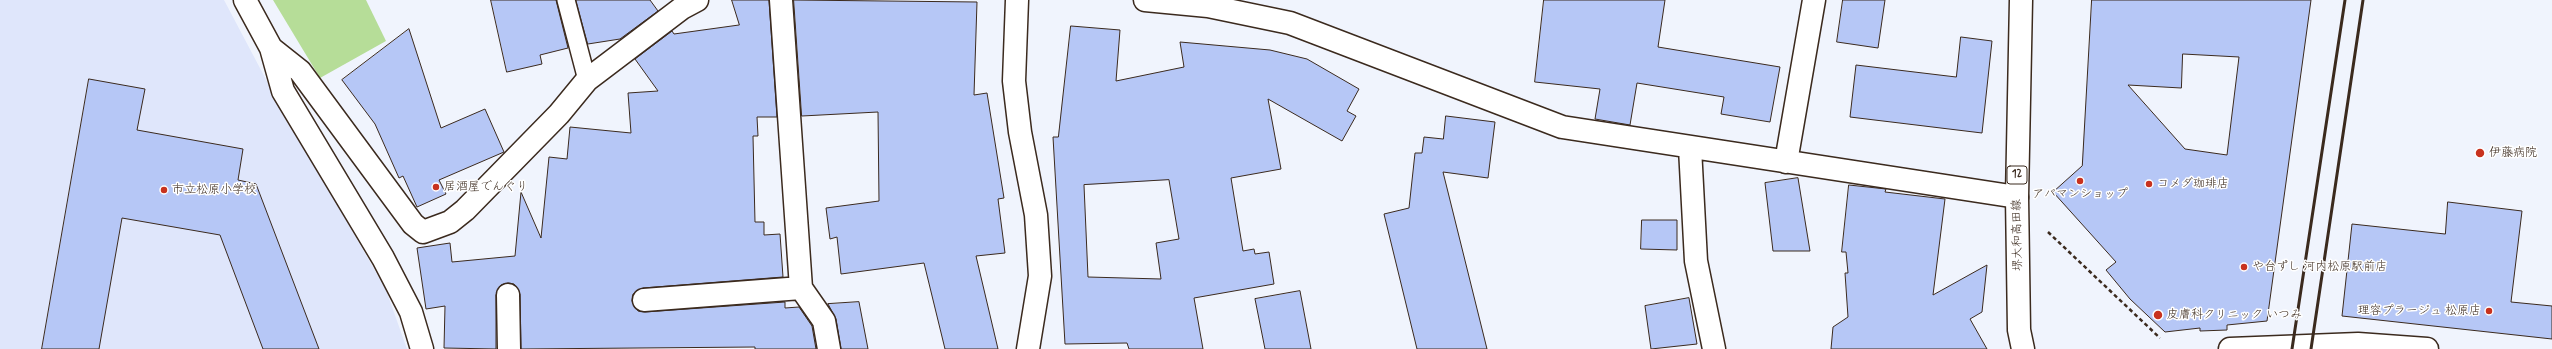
<!DOCTYPE html>
<html>
<head>
<meta charset="utf-8">
<style>
	body { margin:0 }
	canvas { display:block; background:#f0f4fd }
</style>
</head>
<body>
<canvas width="2552" height="349"></canvas>
<script>
const context = document.querySelector('canvas').getContext('2d');
context.lineJoin = 'round';
function fillPath(path, color) { context.fillStyle = color; context.fill(path, 'evenodd'); }
function trace(path, color, width, dash) { context.strokeStyle = color; context.lineWidth = width; context.lineCap = dash ? 'butt' : 'round'; context.setLineDash(dash || []); context.stroke(path); }
function write(font, color, halo, rows, align = 'center') {
  context.font = font + ' Mynerve,"Klee One",sans-serif'; context.lineWidth = 3; context.setLineDash([]); context.textBaseline = 'middle'; context.strokeStyle = halo; context.fillStyle = color; for (const [text, x, y, turn = 0] of rows) {
    context.save(); context.translate(x, y); context.rotate((+turn || 0) * Math.PI / 180); context.textAlign = isNaN(turn) ? turn : align; if (halo) context.strokeText(text, 0, 0); context.fillText(text, 0, 0); context.restore();
  }
}
fillPath(new Path2D(`
	M0,0H224L271,89L386,290L407,349H0Z`), '#dfe6fb');
fillPath(new Path2D(`
	M273,0H366L386,41L320,78Z`), '#b6dd98');
const building = new Path2D(`
	M491,0H556L568,48L540,55L542,64L507,72Z
	M576,0H650L658,11L620,39L588,44Z
	M732,0H769L777,117H757L758,136H753L755,222H764V235L780,234L783,277L643,288L633,294L632,301L638,311L645,312L785,302V308L799,307L812,326L816,349H755V347L521,349L520,294L514,284L508,283L501,285L496,295V349L444,348L445,306L426,309L417,248L450,243L452,262L515,256L521,192L541,238L549,157L567,159L570,127L631,133L628,93L658,91L635,59L672,31L674,34L739,25Z
	M794,0L977,2L974,95L987,93L1004,198L998,199L1005,253L976,256L998,349H945L924,263L841,274L837,237L830,239L826,208L879,201L878,112L802,116Z
	M1544,0H1665L1658,47L1780,67L1770,122L1721,114L1724,97L1637,83L1630,125L1595,119L1600,89L1535,82Z
	M1843,0H1885L1878,48L1837,42Z
	M2092,0H2311L2267,321L2227,325V330L2200,331V328L2165,332L2130,299L2106,270L2116,262L2053,192L2082,166ZM2183,54L2239,57L2227,155L2185,149L2128,85L2181,88Z
	M1071,26L1120,30L1116,81L1184,67L1180,42L1270,50L1307,59L1359,89L1347,111L1356,116L1342,141L1268,99L1281,169L1231,178L1243,251L1254,249L1255,254L1269,252L1274,284L1194,298L1203,349H1129L1127,343L1065,344L1053,137H1058ZM1169,180L1179,239L1156,243L1161,279L1088,277L1084,185Z
	M409,29L441,128L485,109L504,152L439,180L446,194L417,207L403,176L399,178L375,124L342,80Z
	M1961,37L1992,41L1982,133L1850,117L1856,65L1956,77Z
	M89,79L145,89L137,130L243,149L238,180L256,184L319,349H263L220,235L122,218L99,349H42Z
	M1446,116L1495,122L1488,178L1443,172L1487,349H1417L1384,214L1409,208L1415,153H1422L1424,137L1443,139Z
	M1798,178L1810,251H1773L1765,183Z
	M1849,185L1886,189L1885,192L1945,199L1933,295L1987,265L1982,312L1970,319L1987,349H1831L1833,327L1848,317L1845,273H1848L1846,252H1842Z
	M2448,202L2522,211L2511,302L2552,306V339L2342,316L2352,224L2445,234Z
	M1642,220H1677V250L1641,249Z
	M1300,291L1311,349H1265L1255,299Z
	M1689,298L1697,344L1651,349L1645,306Z
	M859,302L868,349H841L836,319L828,304Z`);
fillPath(building, '#b6c7f6');
trace(building, '#3b2a1e', 1);
const lane = new Path2D(`
	M566,0L587,80`);
const street = new Path2D(`
	M245,0L271,48L283,91L383,258L411,312L422,349
	M781,0L801,288L824,321L829,349
	M1017,0L1014,81L1020,132L1036,215L1040,276L1028,349
	M1145,0L1208,6L1290,23L1562,127L2017,197
	M271,48L300,71L413,224L423,232L450,222L465,210L559,114L587,80L682,8L697,0
	M1690,148L1696,261L1714,349
	M1786,162L1814,0
	M508,295L509,349
	M644,300L801,288
	M2230,349L2358,344L2427,349`);
const primary = new Path2D(`
	M2021,0L2017,197L2019,330L2023,349`);
trace(lane, '#3b2a1e', 20);
trace(street, '#3b2a1e', 25);
trace(primary, '#3b2a1e', 25);
trace(new Path2D(`
	M2048,232L2160,338`), '#3b2a1e', 2.5, [4, 3]);
trace(lane, '#fff', 17);
trace(street, '#fff', 22);
trace(primary, '#fff', 22);
trace(new Path2D(`
	M2292,349L2345,0
	M2311,349L2363,0`), '#3b2a1e', 3);
for (const [x, y, r, color] of [
	[2480,153,5,"#c8321e"],
	[2080,181,4,"#c8321e"],
	[2149,184,4,"#c8321e"],
	[436,187,4,"#c8321e"],
	[164,190,4,"#c8321e"],
	[2244,267,4,"#c8321e"],
	[2489,311,4,"#c8321e"],
	[2158,315,5,"#c8321e"]
]) { const dot = new Path2D(); dot.arc(x, y, r, 0, 2 * Math.PI); context.fillStyle = color; context.fill(dot); trace(dot, '#fff', 1.5); }
for (const [x, y, w] of [
	[2017,175,20]
]) { const box = new Path2D(); box.roundRect(x - w / 2, y - 9, w, 18, 3); context.fillStyle = '#fff'; context.fill(box); trace(box, '#3b2a1e', 1); }
write('bold 11px', '#3b2a1e', null, [
	["12",2017,175]
]);
write('12px', '#3b2a1e', '#fff', [
	["伊藤病院",2489,153],
	["コメダ珈琲店",2157,184],
	["居酒屋でんぐり",444,187],
	["市立松原小学校",172,190],
	["アパマンショップ",2080,194,"center"],
	["や台ずし 河内松原駅前店",2252,267],
	["理容プラージュ 松原店",2481,311,"right"],
	["皮膚科クリニック いつみ",2167,315]
], 'left');
write('12px', '#3b2a1e', '#fff', [
	["堺大和高田線",2018,235,-91]
]);
</script>
</body>
</html>
